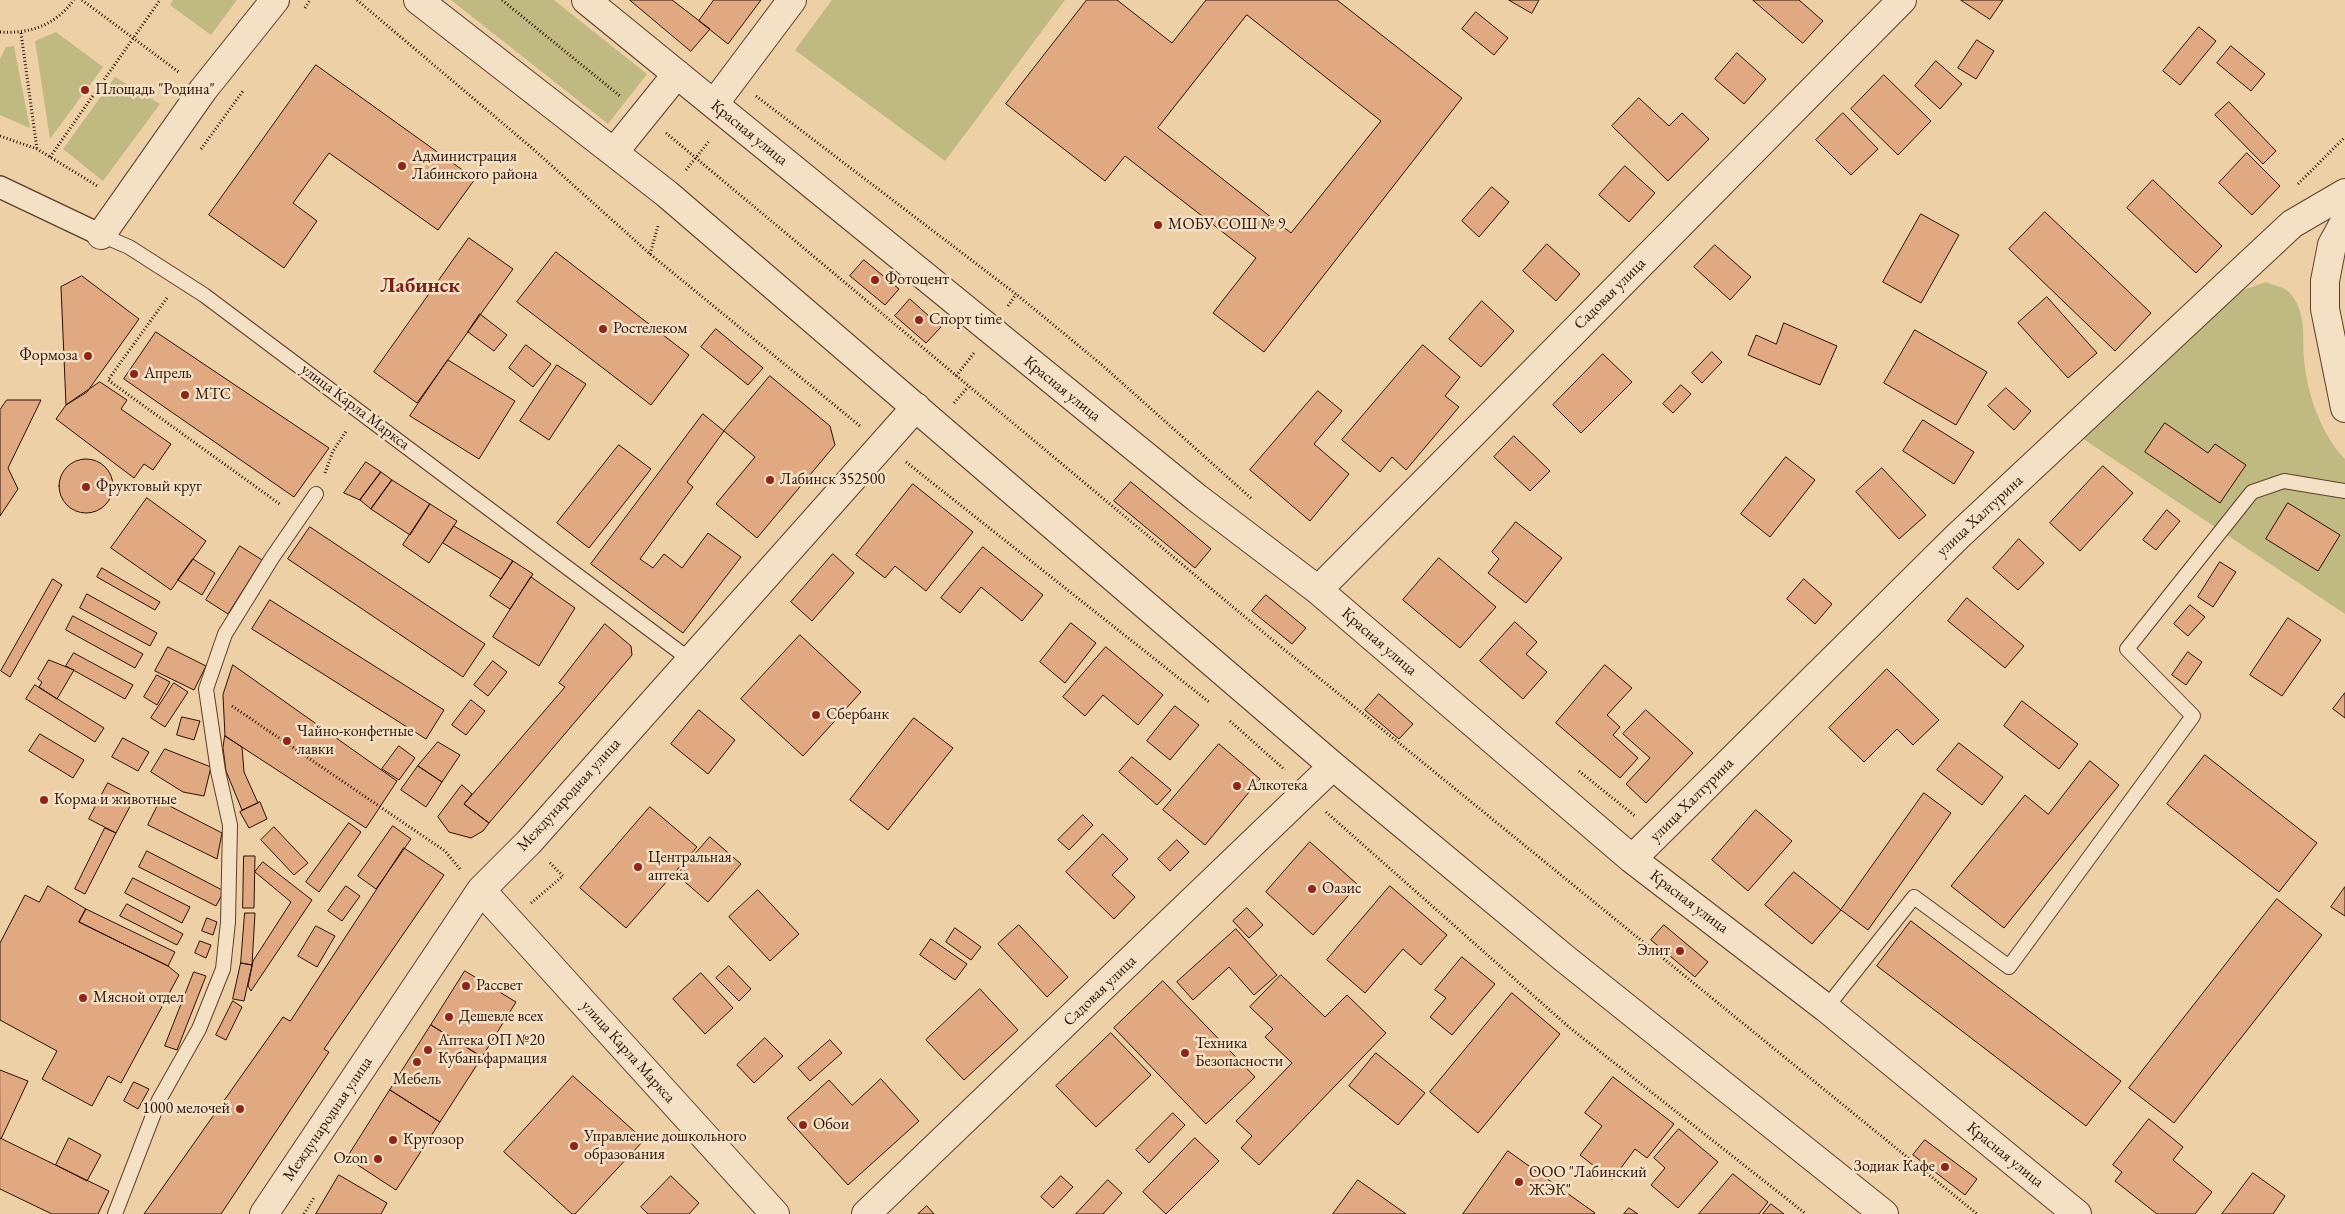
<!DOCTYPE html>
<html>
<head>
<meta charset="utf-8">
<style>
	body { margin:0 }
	canvas { display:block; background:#eed0a6 }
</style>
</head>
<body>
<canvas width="2345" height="1214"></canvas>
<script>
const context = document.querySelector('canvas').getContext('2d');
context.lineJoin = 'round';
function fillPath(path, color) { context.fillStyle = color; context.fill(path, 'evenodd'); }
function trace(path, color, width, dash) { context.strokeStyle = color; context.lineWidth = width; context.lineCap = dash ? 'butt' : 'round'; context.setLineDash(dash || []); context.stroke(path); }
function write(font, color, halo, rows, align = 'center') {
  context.font = font + ' "EB Garamond",serif'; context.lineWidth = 5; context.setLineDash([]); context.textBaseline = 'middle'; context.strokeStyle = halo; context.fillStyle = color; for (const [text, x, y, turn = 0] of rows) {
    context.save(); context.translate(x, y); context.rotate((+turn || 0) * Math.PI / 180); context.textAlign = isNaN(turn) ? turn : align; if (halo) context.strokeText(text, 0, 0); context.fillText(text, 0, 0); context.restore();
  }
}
fillPath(new Path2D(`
	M173,0H237L211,35L170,5Z
	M451,0H554L647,74L608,124Z
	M832,0H1065L945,161L795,50Z
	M56,32L103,67L50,139L35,41Z
	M14,46L30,128L0,115V59L6,47Z
	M115,77L160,104L103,181L63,149Z
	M2266,282C2273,285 2286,288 2290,293C2307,314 2302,334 2304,358C2306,391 2322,437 2345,459V614L2082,438L2240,291Z`), '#c0b982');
const building = new Path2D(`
	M630,0H672L710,29L691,51Z
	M714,0H761L728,44L699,21Z
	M1087,0H1117L1172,43L1206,0H1337L1462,98L1264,352L1213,313L1256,258L1125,156L1105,181L1006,104ZM1247,15L1381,121L1291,233L1158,128Z
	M1509,0H1539L1532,13Z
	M1753,0H1799L1823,21L1803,43Z
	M1961,0H2003L1990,19Z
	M1476,12L1508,38L1494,55L1462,29Z
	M2199,27L2216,41L2180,85L2163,71Z
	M1977,40L1994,51L1976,79L1958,68Z
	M2231,46L2265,74L2251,91L2217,63Z
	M1737,53L1766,79L1744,104L1715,79Z
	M1936,61L1962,84L1940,109L1915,86Z
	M316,65L475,179L438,230L329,153L293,203L317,221L284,268L209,215Z
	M1884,75L1931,121L1898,155L1851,109Z
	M1639,98L1669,126L1682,113L1709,139L1668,181L1612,126Z
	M2229,102L2276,151L2263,164L2215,115Z
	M1843,113L1878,149L1851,175L1816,140Z
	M2247,153L2280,186L2252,215L2219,183Z
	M1625,166L1655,193L1629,222L1599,195Z
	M2153,180L2222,246L2196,273L2127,208Z
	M1492,187L1509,202L1479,237L1462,221Z
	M2045,212L2151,313L2115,351L2009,249Z
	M1921,214L1959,235L1921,303L1883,282Z
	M469,238L513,269L417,403L374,372Z
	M1547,244L1580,274L1556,301L1523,271Z
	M1715,245L1751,277L1730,300L1694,267Z
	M556,252L689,355L651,405L517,302Z
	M864,260L899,289L885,305L850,276Z
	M82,276L139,319L87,392L66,405L61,287Z
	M2047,297L2097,353L2068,378L2018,323Z
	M910,299L941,327L926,343L895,316Z
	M1482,301L1514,331L1481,367L1449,339Z
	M480,314L507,335L494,351L468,332Z
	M1784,323L1837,346L1820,385L1748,355L1756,335L1776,344Z
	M716,329L763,368L748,385L701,347Z
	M1915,330L1987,372L1956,425L1884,383Z
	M156,332L329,448L294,497L124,379Z
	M526,345L551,364L533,387L509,368Z
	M1423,345L1460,377L1445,396L1459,407L1406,470L1392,457L1380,472L1342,440Z
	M1712,352L1722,362L1702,383L1692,373Z
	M1603,354L1632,382L1581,433L1553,405Z
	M448,360L515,401L479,459L410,416Z
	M557,365L586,384L549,440L520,421Z
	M770,376L830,426L835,445L757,538L716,504L755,457L724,431Z
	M100,382L127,400L121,409L171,444L153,470L144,464L134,478L56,419L66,405Z
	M1681,385L1691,394L1673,413L1663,404Z
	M2006,388L2031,411L2014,430L1988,406Z
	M1318,391L1342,411L1314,444L1349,474L1310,521L1250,470Z
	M7,400H41L8,468L18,489L0,516V410Z
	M703,414L724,431L687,482L693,487L640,559L653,568L664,554L682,568L708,533L741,557L683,633L591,564Z
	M1923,420L1974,452L1954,484L1903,451Z
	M2165,423L2208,453L2215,444L2246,465L2220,503L2145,452Z
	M1514,436L1550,471L1530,491L1494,457Z
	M619,445L651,469L589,548L557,523Z
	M1786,457L1815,480L1770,537L1741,514Z
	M59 486a27 27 0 1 1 54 0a27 27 0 1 1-54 0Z
	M366,462L381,472L360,500L344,493Z
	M2103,466L2133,493L2080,551L2050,523Z
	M1882,468L1926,515L1899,539L1856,492Z
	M381,472L392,480L371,509L360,500Z
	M392,480L430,504L410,535L371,509Z
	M1131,482L1211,549L1195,568L1114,501Z
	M913,484L973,532L926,591L895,566L885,578L856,555Z
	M147,498L206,541L171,590L111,548Z
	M2288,503L2340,535L2318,571L2266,539Z
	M430,504L457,521L429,563L403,545Z
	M2167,510L2180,521L2156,550L2143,540Z
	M1516,522L1562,558L1526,603L1488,573L1499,559L1492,552Z
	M454,526L513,561L501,579L443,543Z
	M310,527L485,644L463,677L288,559Z
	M2019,539L2044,563L2018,590L1993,568Z
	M240,546L262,560L228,614L206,600Z
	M983,547L1043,595L1022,621L981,587L960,613L941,598Z
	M833,554L854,573L812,621L791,602Z
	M1439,558L1496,607L1460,648L1403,600Z
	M193,559L215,573L202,595L178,580Z
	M513,561L533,574L510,609L490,596Z
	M2220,562L2236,572L2213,607L2198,597Z
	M102,568L160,602L155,610L97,577Z
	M531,577L575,608L539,666L493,637Z
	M53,579L62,585L10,677L1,671Z
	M1804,579L1832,604L1815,624L1787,599Z
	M87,594L157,633L150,646L80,608Z
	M1266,595L1306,628L1292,644L1252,611Z
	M1967,598L2024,646L2005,668L1948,621Z
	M270,600L444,710L426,739L252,629Z
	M2190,605L2205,617L2188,636L2174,624Z
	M73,616L143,654L135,668L66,630Z
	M2288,618L2321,640L2282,696L2250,675Z
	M1515,622L1537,642L1526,654L1547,672L1523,699L1480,661Z
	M1071,623L1096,643L1065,683L1040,662Z
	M605,624L631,646L632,655L489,823L464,804L565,687L559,683Z
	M800,635L861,692L803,756L741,699Z
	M168,647L206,666L194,690L155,671Z
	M1106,647L1163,695L1138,725L1103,695L1085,716L1063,697Z
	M2188,652L2202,662L2186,685L2172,675Z
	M74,653L133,685L125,699L66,666Z
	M49,660L74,670L57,699L39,687L42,682L38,679Z
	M493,661L507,672L488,696L474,685Z
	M233,665L397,781L366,828L225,736L223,695Z
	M1605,665L1632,688L1607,715L1620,727L1613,735L1638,758L1620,778L1556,723Z
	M1887,669L1939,720L1913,745L1897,729L1864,762L1829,728Z
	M157,675L170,682L157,705L144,697Z
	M174,683L188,692L165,727L151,718Z
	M35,685L104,728L95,742L26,699Z
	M2345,693V718L2333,709Z
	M1379,694L1413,724L1399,739L1365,710Z
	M471,700L485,711L466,735L452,725Z
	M2022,701L2078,744L2059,769L2004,726Z
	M1175,706L1199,725L1170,760L1147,741Z
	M699,710L735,740L708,774L671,744Z
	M1646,710L1693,753L1646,803L1626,784L1650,758L1623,734Z
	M182,717L200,721L194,740L177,735Z
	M914,718L953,748L888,830L850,800Z
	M40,734L84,760L73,778L29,751Z
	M225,736L242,747L244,772L258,803L242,810L226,771L223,748Z
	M123,738L149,752L138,771L112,757Z
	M438,742L460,755L442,782L418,766Z
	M1959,743L2003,777L1982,805L1937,770Z
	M1219,744L1260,779L1205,845L1163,810Z
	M399,746L415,758L399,780L382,769Z
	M165,749L211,767L204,796L183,792L151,772Z
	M2205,755L2317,843L2279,892L2167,804Z
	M1132,757L1171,790L1157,805L1119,772Z
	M2090,761L2119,785L2004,928L1951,886L2025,795L2048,814Z
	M418,766L442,782L426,807L401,790Z
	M108,783L135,797L116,833L89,819Z
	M462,785L472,794L464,804L489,823L483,831L471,838L449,832L438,817Z
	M1924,793L1951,813L1868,930L1841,910Z
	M160,801L222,833L217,859L148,825Z
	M260,802L267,819L249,828L240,812Z
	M650,807L697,847L626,928L580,888Z
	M1756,810L1792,841L1748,891L1712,860Z
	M1083,815L1093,825L1069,850L1058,840Z
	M349,823L361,832L319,892L306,882Z
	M393,826L411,839L376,889L358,876Z
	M274,827L308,863L294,875L261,840Z
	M105,828L116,833L85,894L75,889Z
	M1103,834L1128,859L1112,875L1135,897L1114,919L1066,872Z
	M710,837L741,864L708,902L677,875Z
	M1177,840L1189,852L1170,871L1158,859Z
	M1310,842L1358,885L1313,935L1266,892Z
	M404,848L444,875L324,1049L329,1052L221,1214H144L283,1017L290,1021Z
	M147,851L224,891L216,906L139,867Z
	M244,856H255L254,908H243Z
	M263,862L312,900L251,991L248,986L253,961L291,902L255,872Z
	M1794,872L1841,910L1812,944L1765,905Z
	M133,878L190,907L182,923L125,893Z
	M48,886L86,909L79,922L168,966L179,975L121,1083L108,1076L92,1106L42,1079L57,1051L0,1020V943L25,895L39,902Z
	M346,886L360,896L342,921L328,911Z
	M1390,886L1447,935L1421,965L1403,949L1365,993L1327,960Z
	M2345,887V916L2331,907Z
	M758,890L799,934L770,961L729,917Z
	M2277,899L2322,935L2174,1123L2129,1088Z
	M127,904L183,934L177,945L120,916Z
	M1247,908L1263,925L1249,938L1233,921Z
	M86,909L175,952L168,966L79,922Z
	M245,913H255L252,965L241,963Z
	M207,918L217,922L213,935L202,931Z
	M1911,921L2121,1081L2086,1126L1877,966Z
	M1019,925L1068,977L1047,997L998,944Z
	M1664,925L1708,962L1695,977L1651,940Z
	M316,926L335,936L317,967L298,956Z
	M955,928L981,947L971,960L946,942Z
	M1236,929L1277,975L1254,995L1229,967L1193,1000L1177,982Z
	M931,939L967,964L955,980L920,955Z
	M200,941L211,945L206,958L195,953Z
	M1462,957L1495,984L1452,1035L1430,1017L1446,998L1435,990Z
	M241,963L252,965L244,1001L233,999Z
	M729,966L751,989L739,1001L716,978Z
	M465,971L516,1002L482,1057L431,1025Z
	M194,972L206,976L177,1050L165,1046Z
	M701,973L733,1008L705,1034L673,999Z
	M1281,975L1325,1017L1347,995L1386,1033L1259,1165L1241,1148L1252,1136L1236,1121L1292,1063L1265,1037L1273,1029L1250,1007Z
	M1163,981L1255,1077L1206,1124L1114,1028Z
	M980,989L1018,1030L964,1080L926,1040Z
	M1512,993L1560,1034L1478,1133L1430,1092Z
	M233,1001L242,1007L226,1040L216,1035Z
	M431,1025L482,1057L440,1122L390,1090Z
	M1111,1033L1151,1075L1096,1127L1056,1086Z
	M765,1038L783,1056L754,1083L737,1065Z
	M830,1040L842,1053L810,1081L798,1068Z
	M1376,1053L1425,1093L1398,1125L1349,1086Z
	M0,1070L28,1081L1,1139L0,1138Z
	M573,1076L644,1140L575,1214H572L504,1152Z
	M1613,1077L1674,1124L1647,1158L1635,1149L1612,1180L1580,1155L1602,1126L1585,1113Z
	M881,1079L919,1121L848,1185L787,1118L829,1080L852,1105Z
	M134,1082L149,1089L138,1109L124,1101Z
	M390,1090L440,1122L396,1190L347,1158Z
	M1173,1113L1185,1125L1149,1163L1136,1150Z
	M2149,1119L2183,1147L2173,1160L2212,1192L2195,1214H2157L2115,1181L2122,1172L2113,1165Z
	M1679,1129L1718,1162L1678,1208L1651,1185L1665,1168L1654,1158Z
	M0,1138L109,1191L98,1214H52L0,1189Z
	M69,1138L101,1155L87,1181L56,1165Z
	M1195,1138L1219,1161L1166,1214L1143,1192Z
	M1925,1140L1977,1179L1965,1195L1913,1155Z
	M1508,1151L1595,1213L1594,1214H1463Z
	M2253,1173L2285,1196L2273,1214H2222Z
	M1733,1174L1768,1202L1759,1214H1699Z
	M339,1175L387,1203L381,1214H316Z
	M671,1176L699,1203L689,1214H648L641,1207Z
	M1061,1176L1073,1187L1053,1208L1041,1197Z
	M1108,1180L1122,1193L1103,1214H1076Z
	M1358,1180L1406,1214H1333Z
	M1771,1204L1784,1214H1763Z
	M927,1206L934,1214H918Z
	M1629,1208L1638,1214H1624Z`);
fillPath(building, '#e1a982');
trace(building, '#2c1003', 1);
const service = new Path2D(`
	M101,235L129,247L204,295L689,659
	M1826,1008L1914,897L2009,967L2193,716L2127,649L2252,492L2284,481L2345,491
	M115,1214L159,1100L199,1029L223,969L228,922L230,825L218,771L206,689L225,634L272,558L316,494`);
const pedestrian = new Path2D(`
	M0,187L101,235`);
const minor = new Path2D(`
	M418,0L667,194L1333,766L1564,958L1884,1214
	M586,0L1197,498L1318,590L1632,859L1826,1008L2077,1214
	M714,104L792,0
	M614,152L677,74
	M101,235L203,90L275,0
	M1318,590L1902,0
	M1632,859L1958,536L2292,224L2345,193
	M481,890L775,1214
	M264,1214L481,890L529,842L916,407
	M866,1214L1333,766`);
const tertiary = new Path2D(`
	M2345,221L2332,245L2325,281V309L2345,408`);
trace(service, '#5c402c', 16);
trace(pedestrian, '#5c402c', 24);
trace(minor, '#5c402c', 30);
trace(tertiary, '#5c402c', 30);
trace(new Path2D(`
	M82,0L180,73
	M357,0L532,148L650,254L860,426
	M502,0L620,96
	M305,8L310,0
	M0,32C31,34 55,25 74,0
	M21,33L37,149
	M756,96L1016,294L1102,365L1252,499
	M666,133L1275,642L1977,1214
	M0,136L37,149L99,187
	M201,149L243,91
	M50,157L160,0
	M686,170L710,140
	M2298,184L2345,137
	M650,254L658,226
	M167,298L108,380L281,505
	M1008,306L1016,294
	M956,376L974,353
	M954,403L968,387
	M906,462L1209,702
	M325,473L333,451L347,430
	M232,706L445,851L460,869
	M1230,721L1285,770
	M1579,771L1635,816
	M1326,812L1570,1028L1806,1214
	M531,903L563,876L549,862
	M304,1214L315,1196`), '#2c1003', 3, [1, 2.5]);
trace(service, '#f4e0c5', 14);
trace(pedestrian, '#f4e0c5', 21);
trace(minor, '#f4e0c5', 28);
trace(tertiary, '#f4e0c5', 28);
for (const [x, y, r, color] of [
	[85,90,5,"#8f2418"],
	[402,166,5,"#8f2418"],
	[1158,225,5,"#8f2418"],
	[875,280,5,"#8f2418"],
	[919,320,5,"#8f2418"],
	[603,329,5,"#8f2418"],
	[88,356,5,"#8f2418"],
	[134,374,5,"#8f2418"],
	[185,395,5,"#8f2418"],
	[770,480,5,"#8f2418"],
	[86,487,5,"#8f2418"],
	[816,715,5,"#8f2418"],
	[287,741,5,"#8f2418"],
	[1237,786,5,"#8f2418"],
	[44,800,5,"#8f2418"],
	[638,867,5,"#8f2418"],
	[1312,889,5,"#8f2418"],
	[1680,951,5,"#8f2418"],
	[466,986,5,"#8f2418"],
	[83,998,5,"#8f2418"],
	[449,1017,5,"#8f2418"],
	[428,1050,5,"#8f2418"],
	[1185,1053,5,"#8f2418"],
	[417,1062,5,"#8f2418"],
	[240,1109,5,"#8f2418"],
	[803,1125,5,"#8f2418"],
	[393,1140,5,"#8f2418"],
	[574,1146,5,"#8f2418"],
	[378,1159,5,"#8f2418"],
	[1945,1167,5,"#8f2418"],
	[1519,1182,5,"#8f2418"]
]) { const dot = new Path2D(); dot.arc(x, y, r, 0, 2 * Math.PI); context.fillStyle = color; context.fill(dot); trace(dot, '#f4e0c5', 2); }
write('16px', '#2c1003', '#f4e0c5', [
	["Площадь \"Родина\"",95,90],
	["Администрация",412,157],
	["Лабинского района",412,175],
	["МОБУ СОШ № 9",1168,225],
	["Фотоцент",885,280],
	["Спорт time",929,320],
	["Ростелеком",613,329],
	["Формоза",78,356,"right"],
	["Апрель",144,374],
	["МТС",195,395],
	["Лабинск 352500",780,480],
	["Фруктовый круг",96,487],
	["Сбербанк",826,715],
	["Чайно-конфетные",297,732],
	["лавки",297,750],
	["Алкотека",1247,786],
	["Корма и животные",54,800],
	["Центральная",648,858],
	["аптека",648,876],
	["Оазис",1322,889],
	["Элит",1670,951,"right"],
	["Рассвет",476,986],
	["Мясной отдел",93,998],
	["Дешевле всех",459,1017],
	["Аптека ОП №20",438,1041],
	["Кубаньфармация",438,1059],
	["Техника",1195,1044],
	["Безопасности",1195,1062],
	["Мебель",417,1080,"center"],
	["1000 мелочей",230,1109,"right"],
	["Обои",813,1125],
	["Управление дошкольного",584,1137],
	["образования",584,1155],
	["Кругозор",403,1140],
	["Ozon",368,1159,"right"],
	["Зодиак Кафе",1935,1167,"right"],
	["ООО \"Лабинский",1529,1173],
	["ЖЭК\"",1529,1191]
], 'left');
write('16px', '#2c1003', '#f4e0c5', [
	["Красная улица",749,133,39],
	["Садовая улица",1610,294,-45],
	["Красная улица",1062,389,39],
	["улица Карла Маркса",355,407,37],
	["улица Халтурина",1980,516,-43],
	["Красная улица",1379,642,41],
	["Международная улица",569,795,-48],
	["улица Халтурина",1692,800,-45],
	["Красная улица",1689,902,37],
	["Садовая улица",1100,991,-44],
	["улица Карла Маркса",628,1052,48],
	["Международная улица",328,1119,-56],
	["Красная улица",2005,1155,39]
]);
write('bold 21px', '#7a1f14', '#f4e0c5', [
	["Лабинск",420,286]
]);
</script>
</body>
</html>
